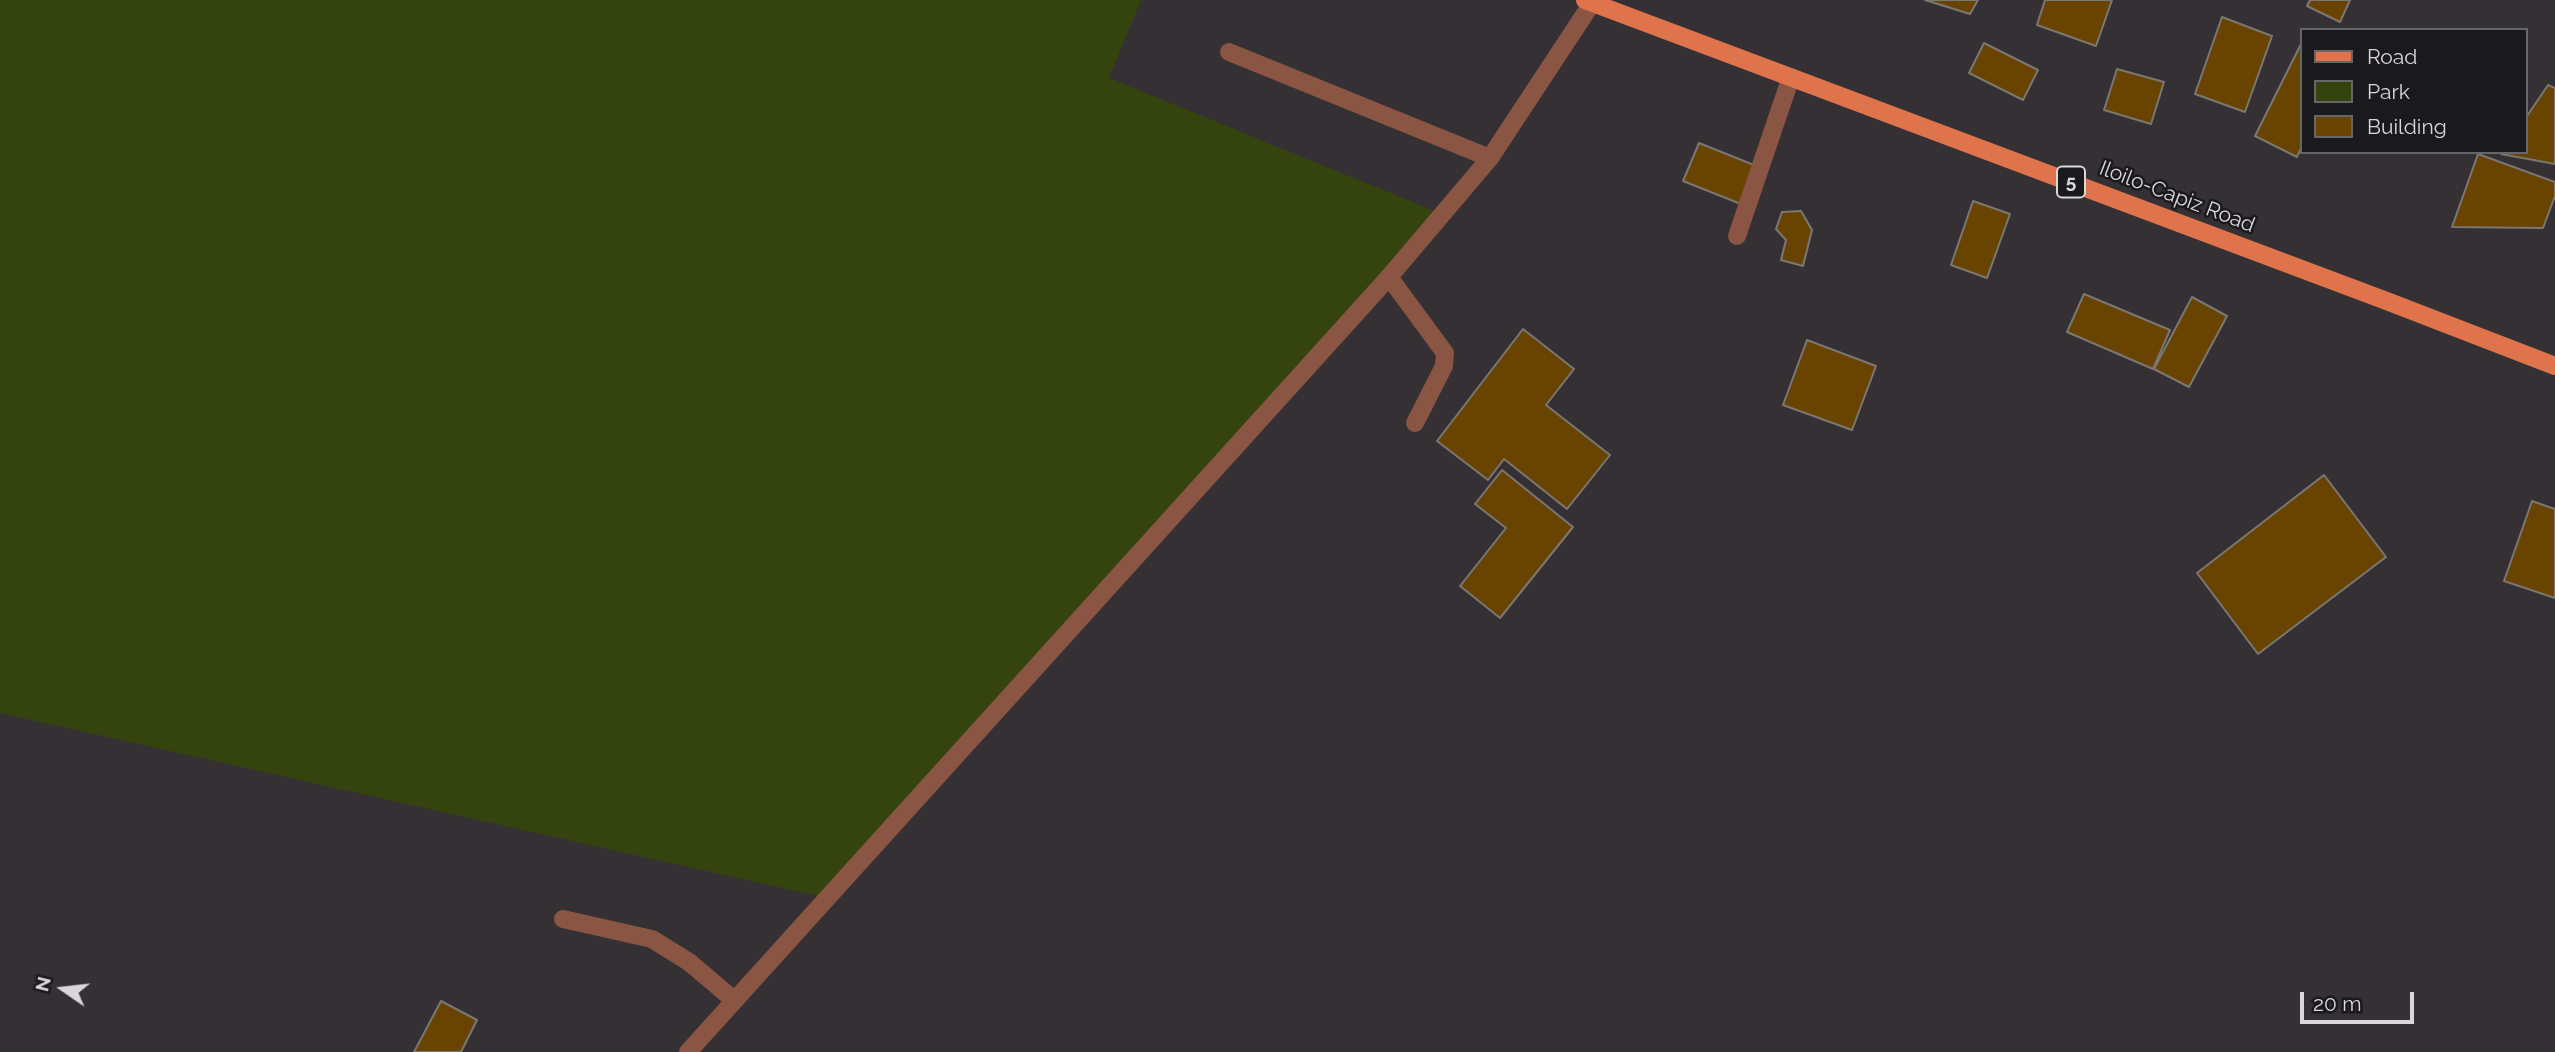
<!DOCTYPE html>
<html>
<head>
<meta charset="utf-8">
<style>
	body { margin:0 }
	#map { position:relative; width:2555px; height:1052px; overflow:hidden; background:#343034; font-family:Raleway,sans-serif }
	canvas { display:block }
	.legend { position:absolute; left:2300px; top:28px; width:228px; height:126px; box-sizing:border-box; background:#1a191b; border:2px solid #666567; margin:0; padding:9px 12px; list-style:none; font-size:21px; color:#d9d7da }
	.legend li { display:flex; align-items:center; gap:14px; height:35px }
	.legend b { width:35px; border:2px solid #666567 }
	.north { position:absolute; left:28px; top:954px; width:70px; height:70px; -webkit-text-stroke:5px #1a191b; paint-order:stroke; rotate:284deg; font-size:19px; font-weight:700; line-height:28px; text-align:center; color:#d9d7da }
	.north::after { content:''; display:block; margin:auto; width:24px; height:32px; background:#d9d7da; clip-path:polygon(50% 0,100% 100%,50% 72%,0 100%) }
	.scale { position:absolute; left:2300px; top:992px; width:114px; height:32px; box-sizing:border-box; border:4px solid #d9d7da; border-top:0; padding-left:9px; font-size:21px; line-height:24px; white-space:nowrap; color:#d9d7da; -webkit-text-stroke:5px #1a191b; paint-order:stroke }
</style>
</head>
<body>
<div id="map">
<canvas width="2555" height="1052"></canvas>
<ul class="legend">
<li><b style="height:9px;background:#df744c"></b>Road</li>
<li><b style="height:19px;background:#35440e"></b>Park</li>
<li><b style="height:19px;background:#684400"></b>Building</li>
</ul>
<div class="north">N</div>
<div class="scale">20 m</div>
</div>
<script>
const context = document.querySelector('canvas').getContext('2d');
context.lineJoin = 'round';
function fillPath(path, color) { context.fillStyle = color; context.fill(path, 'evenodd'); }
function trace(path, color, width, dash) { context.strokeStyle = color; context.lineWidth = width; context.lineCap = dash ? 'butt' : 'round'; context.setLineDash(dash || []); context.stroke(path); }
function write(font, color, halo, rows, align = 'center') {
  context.font = font + ' Raleway,sans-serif'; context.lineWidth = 5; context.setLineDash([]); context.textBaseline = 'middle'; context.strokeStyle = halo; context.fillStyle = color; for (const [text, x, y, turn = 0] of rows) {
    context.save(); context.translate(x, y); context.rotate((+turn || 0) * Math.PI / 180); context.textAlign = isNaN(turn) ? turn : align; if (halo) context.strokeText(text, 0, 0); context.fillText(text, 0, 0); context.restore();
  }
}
fillPath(new Path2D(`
	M0,0H1141L1109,78L1442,214L827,898L0,713Z`), '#35440e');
const building = new Path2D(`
	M1925,0H1978L1970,14Z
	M2045,0H2112L2096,46L2037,25Z
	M2310,0H2350L2340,22L2307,6Z
	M2222,17L2272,36L2245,112L2195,94Z
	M1984,43L2038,70L2023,100L1969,73Z
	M2301,44V148L2297,157L2255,136Z
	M2117,69L2164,82L2151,124L2104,110Z
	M2548,85L2555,88V164L2501,154L2502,152H2525V119Z
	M1699,143L1759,167L1741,204L1683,181Z
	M2478,154L2555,182V196L2543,228L2452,227Z
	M1973,201L2010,214L1987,278L1951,265Z
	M1801,211L1812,230L1803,266L1781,260L1786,240L1776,229L1782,212Z
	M2084,294L2170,330L2153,369L2067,332Z
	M2192,297L2227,316L2189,387L2154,369Z
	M1523,329L1574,369L1546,405L1610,455L1567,509L1504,459L1488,480L1437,441Z
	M1807,340L1876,366L1852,430L1783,405Z
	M1502,470L1573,527L1500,618L1460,586L1506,528L1475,504Z
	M2324,475L2386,557L2258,654L2197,573Z
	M2532,501L2555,509V598L2504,581Z
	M441,1001L477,1020L461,1052H414Z`);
fillPath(building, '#684400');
trace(building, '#7b7773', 2);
trace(new Path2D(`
	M1229,52L1490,158
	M1737,236L1791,77
	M1389,277L1445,353L1444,366L1415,423
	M563,919L652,939L689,962L734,1000`), '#8a5542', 18);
trace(new Path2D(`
	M688,1052L1389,277L1490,158L1592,3`), '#8a5542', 18);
trace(new Path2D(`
	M1585,0L2384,300L2555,366`), '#df744c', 18);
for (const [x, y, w] of [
	[2071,182,28]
]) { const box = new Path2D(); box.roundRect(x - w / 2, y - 15.5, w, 31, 5); context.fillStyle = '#1a191b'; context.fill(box); trace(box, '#d9d7da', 2); }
write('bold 19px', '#d9d7da', null, [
	["5",2071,182]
]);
write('21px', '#d9d7da', '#1a191b', [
	["Iloilo-Capiz Road",2177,197,21]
]);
</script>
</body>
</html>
